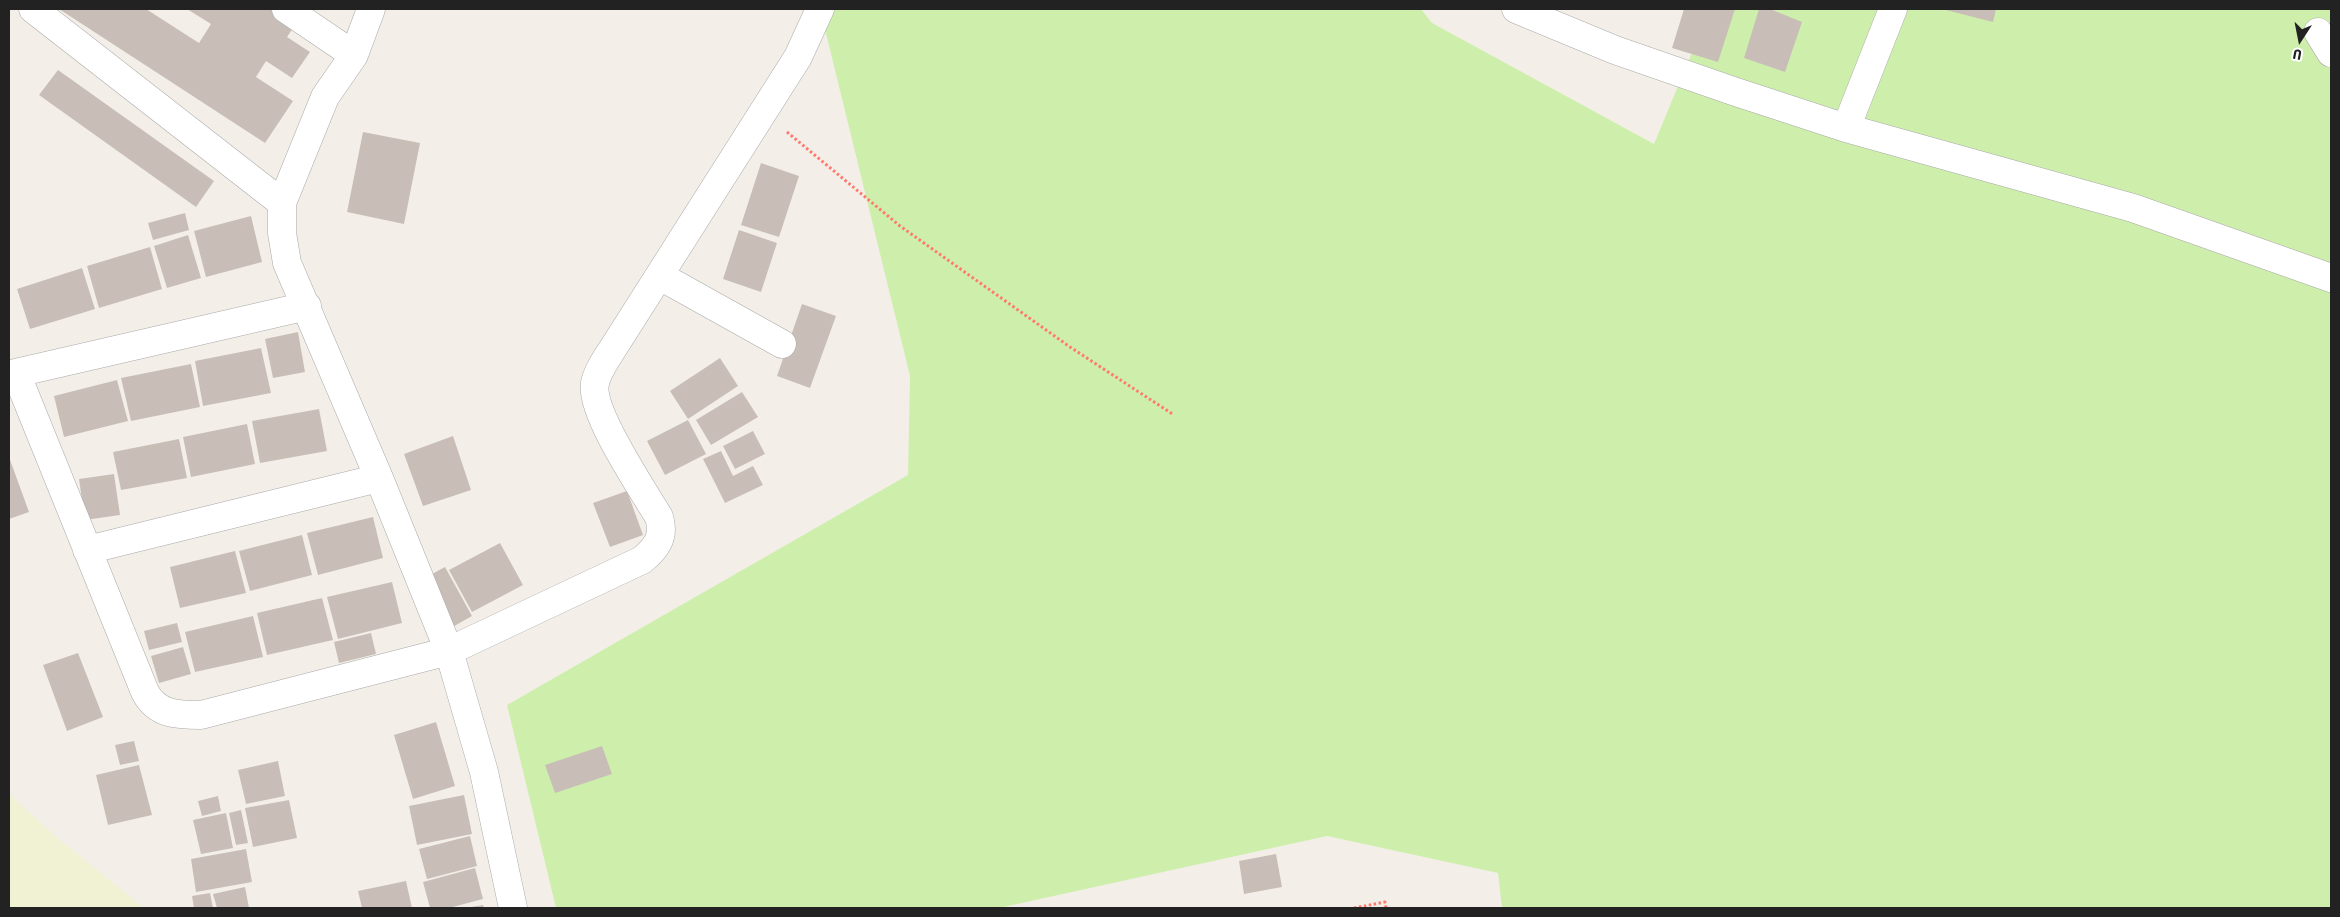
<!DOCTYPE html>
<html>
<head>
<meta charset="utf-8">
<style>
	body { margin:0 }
	#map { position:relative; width:2340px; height:917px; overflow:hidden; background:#f3efe8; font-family:"Asap Condensed",sans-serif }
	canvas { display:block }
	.frame { position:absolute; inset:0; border:10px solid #222; pointer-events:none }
	.north { position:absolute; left:2275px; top:15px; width:50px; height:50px; -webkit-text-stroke:4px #fff; paint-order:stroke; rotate:191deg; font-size:14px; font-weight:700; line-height:20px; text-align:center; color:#222 }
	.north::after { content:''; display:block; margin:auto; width:18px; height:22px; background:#222; clip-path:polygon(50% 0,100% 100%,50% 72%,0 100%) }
</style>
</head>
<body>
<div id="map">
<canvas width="2340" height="917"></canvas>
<div class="frame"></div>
<div class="north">U</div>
</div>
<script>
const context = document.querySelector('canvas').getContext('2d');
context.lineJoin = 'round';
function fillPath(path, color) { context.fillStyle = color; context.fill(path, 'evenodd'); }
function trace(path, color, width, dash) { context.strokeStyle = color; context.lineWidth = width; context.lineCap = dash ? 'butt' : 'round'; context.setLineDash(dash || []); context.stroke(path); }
fillPath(new Path2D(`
	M9,794L55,836L144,908H9Z`), '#f0f2d3');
fillPath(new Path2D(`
	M820,9H1421L1432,23L1654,144L1710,9H2331V908H1502L1498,873L1327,836L999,908H556L507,705L908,475L910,376Z`), '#ceefac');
fillPath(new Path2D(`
	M59,9H146L199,43L211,24L187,9H277L297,22L287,37L310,52L292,78L266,61L256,77L293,101L265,143Z
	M1684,9H1735L1718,62L1672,48Z
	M1759,9H1770L1802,22L1785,72L1744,58Z
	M1942,9H1996L1993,22Z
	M58,70L214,181L196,207L39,95Z
	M363,132L420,143L404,224L347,212Z
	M761,163L799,176L779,237L741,225Z
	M185,213L189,230L153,240L148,223Z
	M251,216L262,262L206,277L194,231Z
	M739,230L777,243L761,292L723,279Z
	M188,235L201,278L167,288L154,246Z
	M150,247L162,289L99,308L87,266Z
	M82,268L95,309L30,329L17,289Z
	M802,304L836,316L810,388L777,376Z
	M298,332L305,372L273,378L265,339Z
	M261,348L271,393L203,406L195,361Z
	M720,358L738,386L688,419L670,391Z
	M191,364L200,407L131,421L121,378Z
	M117,380L128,421L64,437L54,396Z
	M742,392L758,417L711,445L696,420Z
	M319,409L327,451L260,463L252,421Z
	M688,420L706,454L665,475L647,441Z
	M247,424L255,464L191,477L183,437Z
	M753,431L765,454L735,469L723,446Z
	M453,436L471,490L423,506L404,454Z
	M179,439L187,478L121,490L113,452Z
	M721,451L733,476L753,466L763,485L725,503L703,459Z
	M9,457L29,512L9,519Z
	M114,474L120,515L85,520L79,479Z
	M627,491L643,535L610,547L593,503Z
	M373,517L383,558L318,575L307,533Z
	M302,535L312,575L250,591L239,551Z
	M500,543L523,585L472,612L449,570Z
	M235,551L246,593L180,608L170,567Z
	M445,567L472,616L449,629L421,580Z
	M392,582L402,623L338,639L327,597Z
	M322,598L333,640L267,655L257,613Z
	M253,616L263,657L195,672L185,632Z
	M177,623L182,642L149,650L144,631Z
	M371,633L376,654L339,663L334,642Z
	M183,647L191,674L159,683L151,656Z
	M78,653L103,717L67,731L43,665Z
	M436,722L455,786L413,799L394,735Z
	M134,741L139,761L120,765L115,745Z
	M602,746L612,774L555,793L545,765Z
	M278,761L285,796L246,804L238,770Z
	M139,765L152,815L108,825L96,775Z
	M464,795L472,834L417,845L409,806Z
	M218,796L221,811L202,816L198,801Z
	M289,800L297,838L253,847L245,808Z
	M241,810L248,843L236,845L229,813Z
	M226,813L233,848L201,854L193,820Z
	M470,836L477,866L427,879L419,849Z
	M246,849L252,882L196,892L191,859Z
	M1276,854L1282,887L1244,894L1239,861Z
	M475,868L483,899L449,908H430L423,882Z
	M406,881L412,908H362L358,891Z
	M245,887L249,908H217L213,894Z
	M210,893L213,908H194L192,896Z
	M483,905L484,908H471V907Z`), '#c8beb7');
const minor = new Path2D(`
	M33,9L282,203
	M286,9L354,55
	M371,9L354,55L325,97L282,203V233L287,263L379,478L449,651L484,772L513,908
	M1516,9L1615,50L1733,91L1846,128L2133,208L2331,278
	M2318,32L2331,53
	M1846,128L1893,9
	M660,276L782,344
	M307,306L16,373L145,692C157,715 178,715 201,715L449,651L642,560C657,548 665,536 659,517C643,490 589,411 595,383C598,369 609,355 617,342L798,57L820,9
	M87,550L379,478`);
trace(minor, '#a9a9a9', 29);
trace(new Path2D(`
	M787,132L900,226L1070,347L1174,415
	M1354,908L1385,902L1386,908`), '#ff796d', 3, [2.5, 2.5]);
trace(minor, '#fff', 28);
</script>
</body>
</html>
